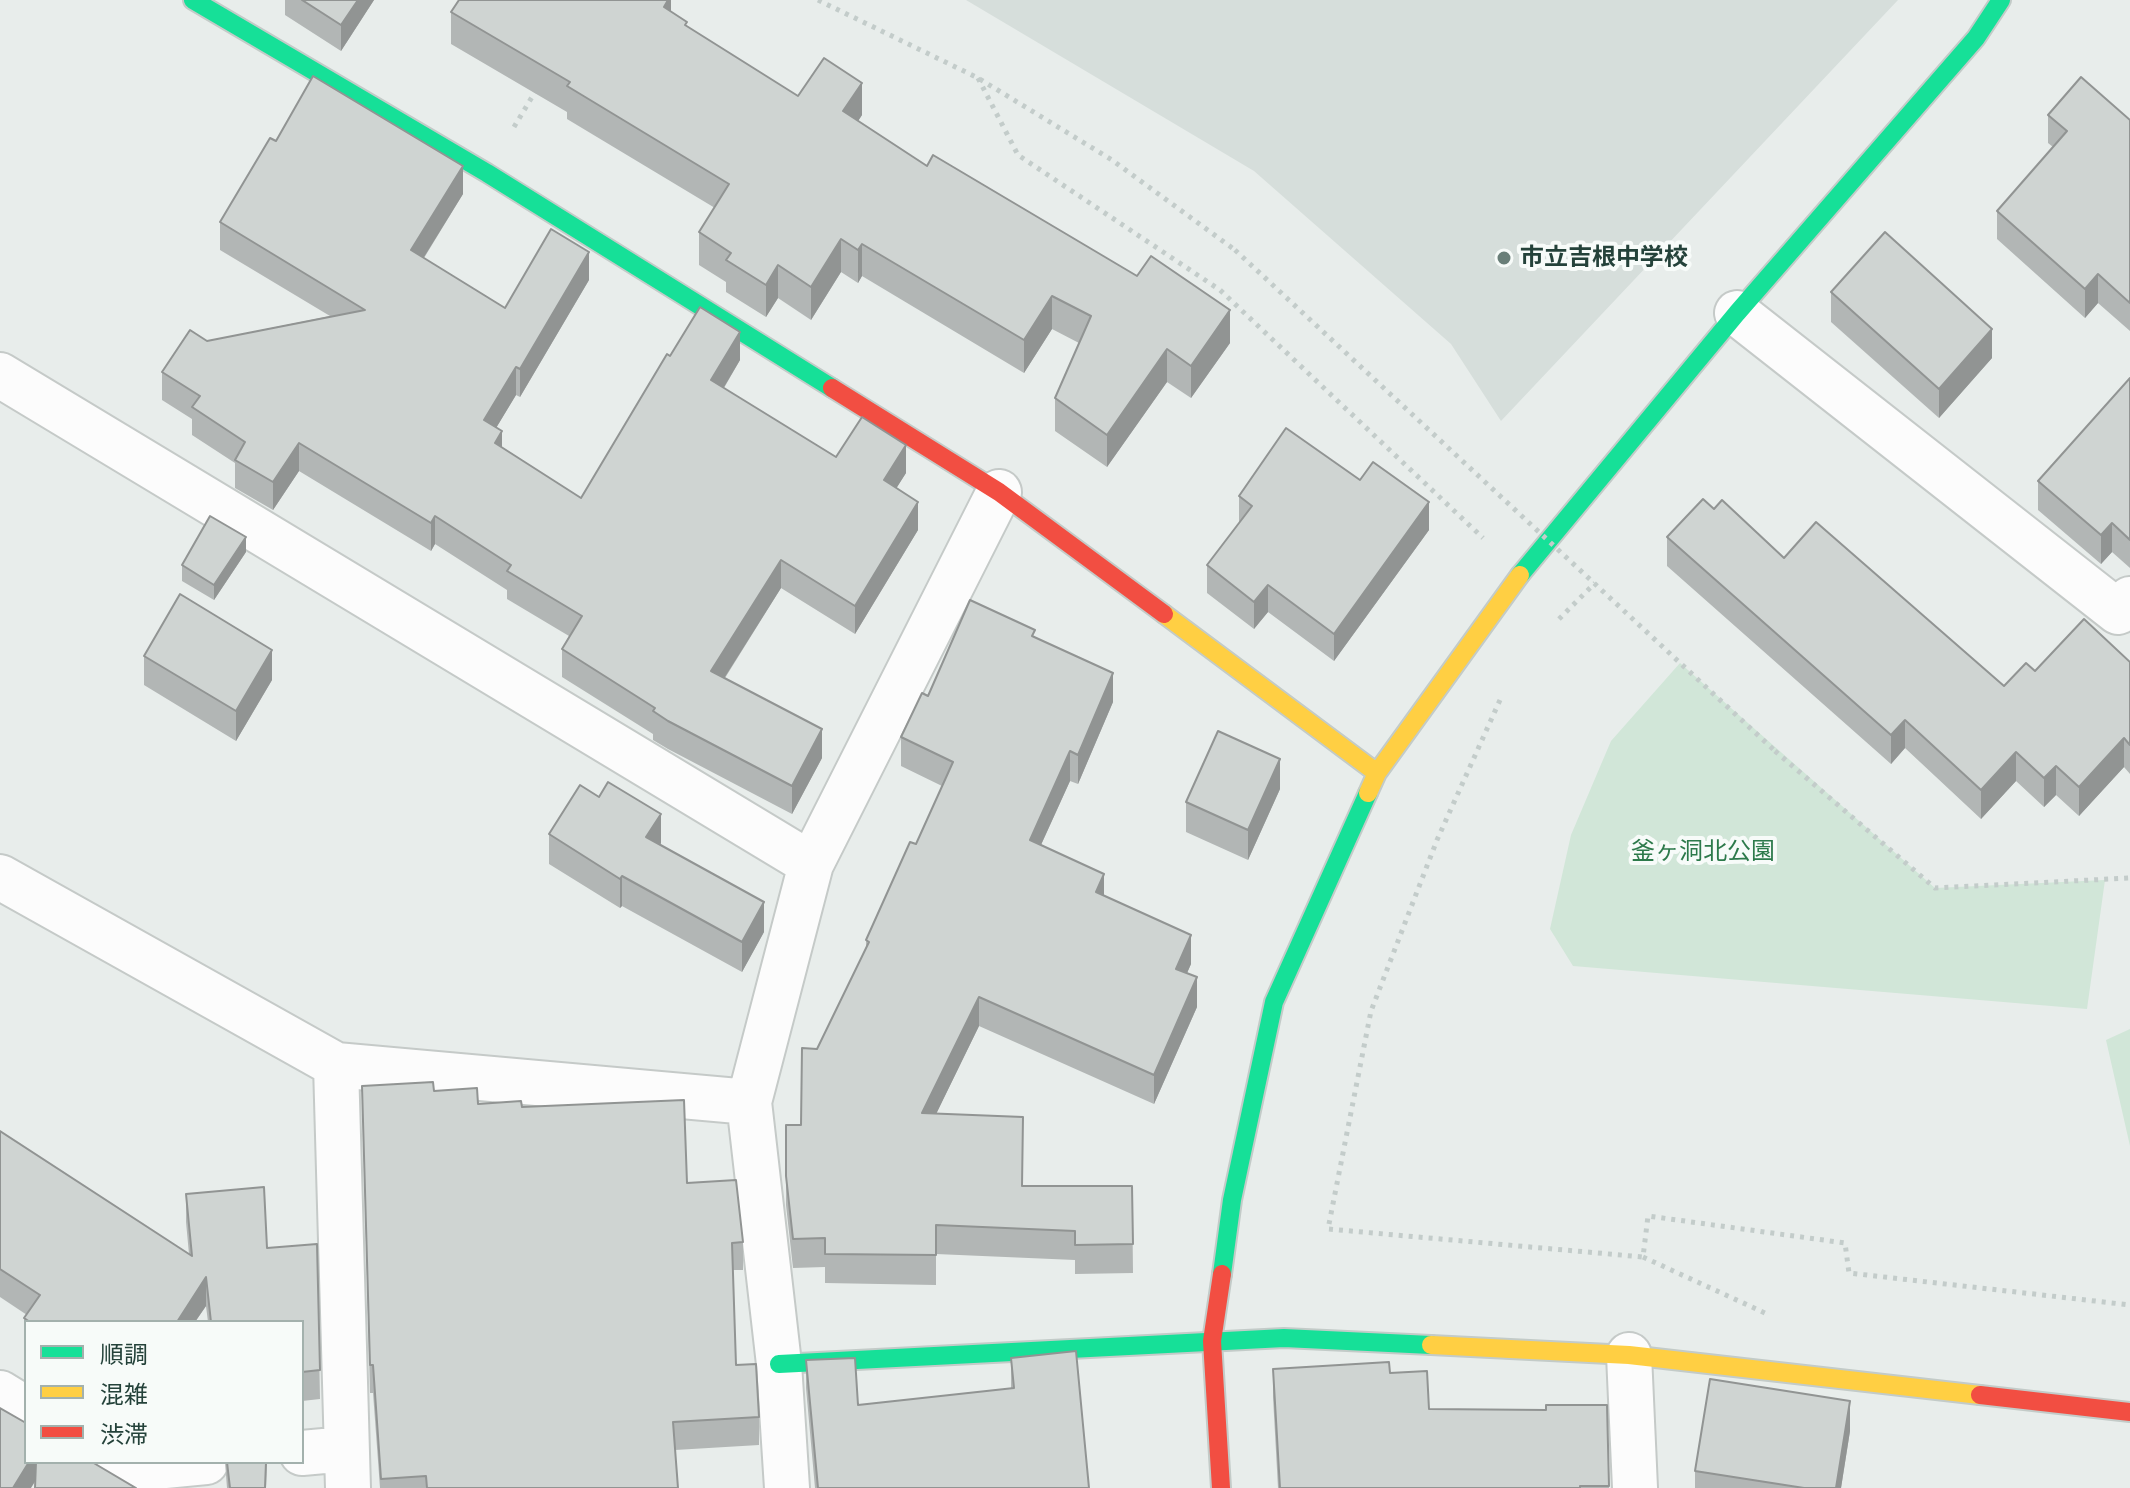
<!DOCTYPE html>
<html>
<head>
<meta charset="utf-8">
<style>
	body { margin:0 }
	#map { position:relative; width:2130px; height:1488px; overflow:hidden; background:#e8edeb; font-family:Raleway,"Noto Sans JP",sans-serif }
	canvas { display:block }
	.legend { position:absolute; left:24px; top:1320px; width:280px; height:144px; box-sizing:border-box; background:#f7fbf9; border:2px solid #a3b1ad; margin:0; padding:10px 14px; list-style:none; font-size:24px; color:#24423a }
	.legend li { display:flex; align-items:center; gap:16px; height:40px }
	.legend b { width:40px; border:2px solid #a3b1ad }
</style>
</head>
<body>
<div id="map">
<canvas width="2130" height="1488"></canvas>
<ul class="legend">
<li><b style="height:10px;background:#16e098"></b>順調</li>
<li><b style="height:10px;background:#ffcf43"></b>混雑</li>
<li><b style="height:10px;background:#f24e42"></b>渋滞</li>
</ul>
</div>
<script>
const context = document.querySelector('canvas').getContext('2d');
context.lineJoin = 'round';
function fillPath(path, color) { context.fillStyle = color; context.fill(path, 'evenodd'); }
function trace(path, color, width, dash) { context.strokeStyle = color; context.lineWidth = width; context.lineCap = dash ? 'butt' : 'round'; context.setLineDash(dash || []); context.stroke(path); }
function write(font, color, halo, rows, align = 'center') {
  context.font = font + ' Raleway,"Noto Sans JP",sans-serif'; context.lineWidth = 8; context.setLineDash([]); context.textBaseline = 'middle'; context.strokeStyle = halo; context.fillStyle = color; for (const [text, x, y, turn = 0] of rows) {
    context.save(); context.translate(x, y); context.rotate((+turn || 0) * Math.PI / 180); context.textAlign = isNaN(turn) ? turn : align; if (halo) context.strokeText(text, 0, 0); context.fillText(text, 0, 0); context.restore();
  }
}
fillPath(new Path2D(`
	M966,0H1898L1501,421L1451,344L1254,171Z`), '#d6dedb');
fillPath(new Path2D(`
	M1680,663L1935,888L2105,880L2087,1009L1573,966L1550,929L1571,835L1611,741Z
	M2130,1029V1146L2106,1040Z`), '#d1e6d8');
const street = new Path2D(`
	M1737,313L2118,612L2130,599
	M0,375L811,864
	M0,877L336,1065L749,1102
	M336,1065L348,1488
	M1629,1355L1635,1488
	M0,1393L26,1409
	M302,1453L346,1449
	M113,1462L125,1470L206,1462
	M787,1488L779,1364L749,1102L811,864L999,492`);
const fast = new Path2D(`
	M193,0L487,173L832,388
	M1520,575L1737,313L1976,38L2001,0
	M1222,1274L1232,1200L1274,1002L1368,793
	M779,1364L1284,1338L1431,1345`);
const slow = new Path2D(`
	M1164,614L1377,773
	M1368,793L1377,773L1520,575
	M1431,1345L1629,1355L1980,1395`);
const jam = new Path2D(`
	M832,388L999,492L1164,614
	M1980,1395L2130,1412
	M1221,1488L1212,1341L1222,1274`);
trace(street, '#c5cac8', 48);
trace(fast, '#c3cbc8', 22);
trace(slow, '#c3cbc8', 22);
trace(jam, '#c3cbc8', 22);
trace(new Path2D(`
	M818,0L978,78L1112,160L1235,250
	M978,78L1018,155L1220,290L1483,538
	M514,127L538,87
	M1559,619L1595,583
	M1500,700L1437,840L1371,1011L1328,1229L1643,1257L1648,1216L1845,1243L1849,1273L2130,1305
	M1775,751L1935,888L2130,878
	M1643,1257L1765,1313`), '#c3ccca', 5, [4, 6]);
trace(street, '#fcfcfc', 44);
trace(fast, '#16e098', 18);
trace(slow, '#ffcf43', 18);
trace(jam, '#f24e42', 18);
trace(new Path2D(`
	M1235,250L1775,751`), '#c3ccca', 5, [4, 6]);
fillPath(new Path2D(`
	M285,0H374L341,51L285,15Z
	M671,0V12L687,26L798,96L862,115L858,121L927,166L1230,343L1191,398L1167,382L1107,467L1055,431V398L1079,343L1052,329L1024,373L862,276L858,283L841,272L811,320L778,298L766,317L726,292V282L699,265V232L715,208L567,119V112L451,44V12Z
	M2048,115L2130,120V331L2098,303L2085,318L1997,239V211L2053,147L2048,143Z
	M276,141L463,194L424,258L505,308L589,280L520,397L516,395L496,428L502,447L581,498L670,356L740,360L724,388L836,457L906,473L896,488L918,530L855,634L781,588L725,678L822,758L792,814L668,749L653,740V734L562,677V649L569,636L507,599V590L435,544L431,551L299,471L273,510L235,488V463L192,435V419L162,400V372L207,341L330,316L220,250V222Z
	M1831,292L1992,358L1939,418L1831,322Z
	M2130,378V568L2112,552L2101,564L2038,510V481Z
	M1239,496L1429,530L1334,661L1268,612L1254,629L1207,593V565L1239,523Z
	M1714,509L1784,558L2004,686L2035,671L2130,662V774L2124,767L2079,816L2056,795L2044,807L2016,781L1981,819L1905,748L1891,764L1667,566V537Z
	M246,552L214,600L182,581V565Z
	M1035,638L1113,702L1078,784L1070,781L1041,845L1191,964L1187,973L1197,1007L1154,1104L979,1026L936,1114L1023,1146L1022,1186H1132L1133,1273L1075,1274V1260L936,1254V1285L825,1283V1267L793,1268L786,1205V1125H801L817,1049L866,949V940L916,844L942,786L901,766V737L928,696Z
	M144,656L272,680L236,741L144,685Z
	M1280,789L1248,860L1186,832V802Z
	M549,834L661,843L660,845L764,932L742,972L622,906L620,908L549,864Z
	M362,1086L434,1091L478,1104L522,1107L687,1183L743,1242V1270H733L736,1365L759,1417V1445L675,1450L678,1488H380L373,1393H370Z
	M0,1131L189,1254L186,1222V1194L264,1187L267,1248L317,1244L320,1399L302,1401V1322H208L206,1306L195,1322H26V1348L24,1347V1318L27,1315L0,1297Z
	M1011,1358L1089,1488H815L806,1388V1360L858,1405L1011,1389Z
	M1273,1369L1390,1373L1429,1409L1546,1410L1607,1405L1609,1488H1278L1273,1397Z
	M1850,1431L1841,1488H1695V1471Z
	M225,1462H267L266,1488H227Z`), '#b2b6b5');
fillPath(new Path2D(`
	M358,0H374L341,51V25Z
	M668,0H671V27L664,7Z
	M862,83V115L843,144V111Z
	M463,166V194L411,278V250Z
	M841,239V272L811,320V287Z
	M862,244V276L858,283V250Z
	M589,252V280L520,397V369Z
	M778,265V298L766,317V285Z
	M2098,274V303L2085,318V289Z
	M1052,296V329L1024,373V340Z
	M1230,310V343L1191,398V366Z
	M1992,329V358L1939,418V389Z
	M740,332V360L711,409V380Z
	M1167,349V382L1107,467V435Z
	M516,367V395L484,448V420Z
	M502,431V459L495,443Z
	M299,443V471L273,510V482Z
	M906,445V473L884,508V480Z
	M918,502V530L855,634V606Z
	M1429,502V530L1334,661V634Z
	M435,516V544L431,551V523Z
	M2112,523V552L2101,564V535Z
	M246,537V552L214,600V585Z
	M781,560V588L711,699V671Z
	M1268,585V612L1254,629V602Z
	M272,650V680L236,741V711Z
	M1113,673V702L1078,784V755Z
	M1905,720V748L1891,764V735Z
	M822,729V758L792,814V786Z
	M2124,738V767L2079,816V787Z
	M1070,751V781L1030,869V840Z
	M2016,752V781L1981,819V790Z
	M1280,759V789L1248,860V830Z
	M2056,766V795L2044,807V778Z
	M661,814V843L646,867V837Z
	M1104,874V903L1096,892Z
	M622,876V906L620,908V879Z
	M764,902V932L742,972V942Z
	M1191,935V964L1176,998V969Z
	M1197,977V1007L1154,1104V1075Z
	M979,997V1026L922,1143V1113Z
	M206,1277V1306L195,1322H177Z
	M1850,1401V1431L1841,1488H1836Z
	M29,1462H46V1464L31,1488H13Z`), '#919493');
const building = new Path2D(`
	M302,0H358L341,25Z
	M459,0H668L664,7L687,22L685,25L798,96L824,58L862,83L843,111L927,166L933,155L1137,276L1151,256L1230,310L1191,366L1167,349L1107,435L1055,398L1091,316L1052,296L1024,340L862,244L858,250L841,239L811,287L778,265L766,285L726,260L731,253L699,232L729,184L567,86L570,82L451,12Z
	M313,76L463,166L411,250L505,308L551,229L589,252L520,369L516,367L484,420L502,431L495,443L581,498L667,354L670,356L700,307L740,332L711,380L836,457L862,417L906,445L884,480L918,502L855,606L781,560L711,671L822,729L792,786L668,721L653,711L655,708L562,649L582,616L507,571L511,565L435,516L431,523L299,443L273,482L235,460L245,442L192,407L200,396L162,372L190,330L207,341L365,310L220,222L270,138L276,141Z
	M2081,77L2130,120V303L2098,274L2085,289L1997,211L2067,131L2048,115Z
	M1885,232L1992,329L1939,389L1831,292Z
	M2130,378V540L2112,523L2101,535L2038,481Z
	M1286,428L1360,480L1373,462L1429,502L1334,634L1268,585L1254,602L1207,565L1252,506L1239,496Z
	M1703,499L1714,509L1722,500L1784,558L1816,522L2004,686L2026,663L2035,671L2084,619L2130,662V745L2124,738L2079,787L2056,766L2044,778L2016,752L1981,790L1905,720L1891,735L1667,537Z
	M210,516L246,537L214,585L182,565Z
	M180,594L272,650L236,711L144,656Z
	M970,600L1035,630L1032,636L1113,673L1078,755L1070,751L1030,840L1104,874L1096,892L1191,935L1176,969L1197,977L1154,1075L979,997L922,1113L1023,1117L1022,1186H1132L1133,1244L1075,1245V1231L936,1225V1255L825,1254V1238L793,1239L786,1176V1125H801L802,1048L817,1049L869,942L866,940L910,842L916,844L953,762L901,737L922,693L928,696Z
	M1218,731L1280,759L1248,830L1186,802Z
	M608,782L661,814L646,837L764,902L742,942L622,876L620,879L549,834L580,785L599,797Z
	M433,1082L434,1091L477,1088L478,1104L521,1101L522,1107L684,1100L687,1183L736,1180L743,1242L732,1243L736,1365L756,1364L759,1417L673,1422L678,1488H427L426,1476L381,1479L373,1365H370L362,1086Z
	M0,1131L192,1256L186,1194L264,1187L267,1248L317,1244L320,1370L302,1372V1322H211L206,1277L177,1322H30L24,1318L40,1295L0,1269Z
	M1076,1351L1089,1488H818L806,1360L855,1358L858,1405L1014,1388L1011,1358Z
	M1389,1362L1390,1373L1427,1371L1429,1409L1546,1410V1405H1607L1609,1486H1580V1488H1280L1273,1369Z
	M1710,1379L1850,1401L1836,1488H1804L1695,1471Z
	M0,1408L26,1423V1462H29L13,1488H0Z
	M36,1462H92L136,1488H35Z
	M227,1462H266L265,1488H230Z`);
fillPath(building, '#cfd4d2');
trace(building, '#919493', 2);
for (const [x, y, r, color] of [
	[1504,258,8,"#697e78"]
]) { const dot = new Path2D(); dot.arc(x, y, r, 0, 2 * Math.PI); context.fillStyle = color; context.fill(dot); trace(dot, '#f7fbf9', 3); }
write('bold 24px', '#24423a', '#f7fbf9', [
	["市立吉根中学校",1520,258]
], 'left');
write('24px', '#2d7a4b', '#f7fbf9', [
	["釜ヶ洞北公園",1703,852]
]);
</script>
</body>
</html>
